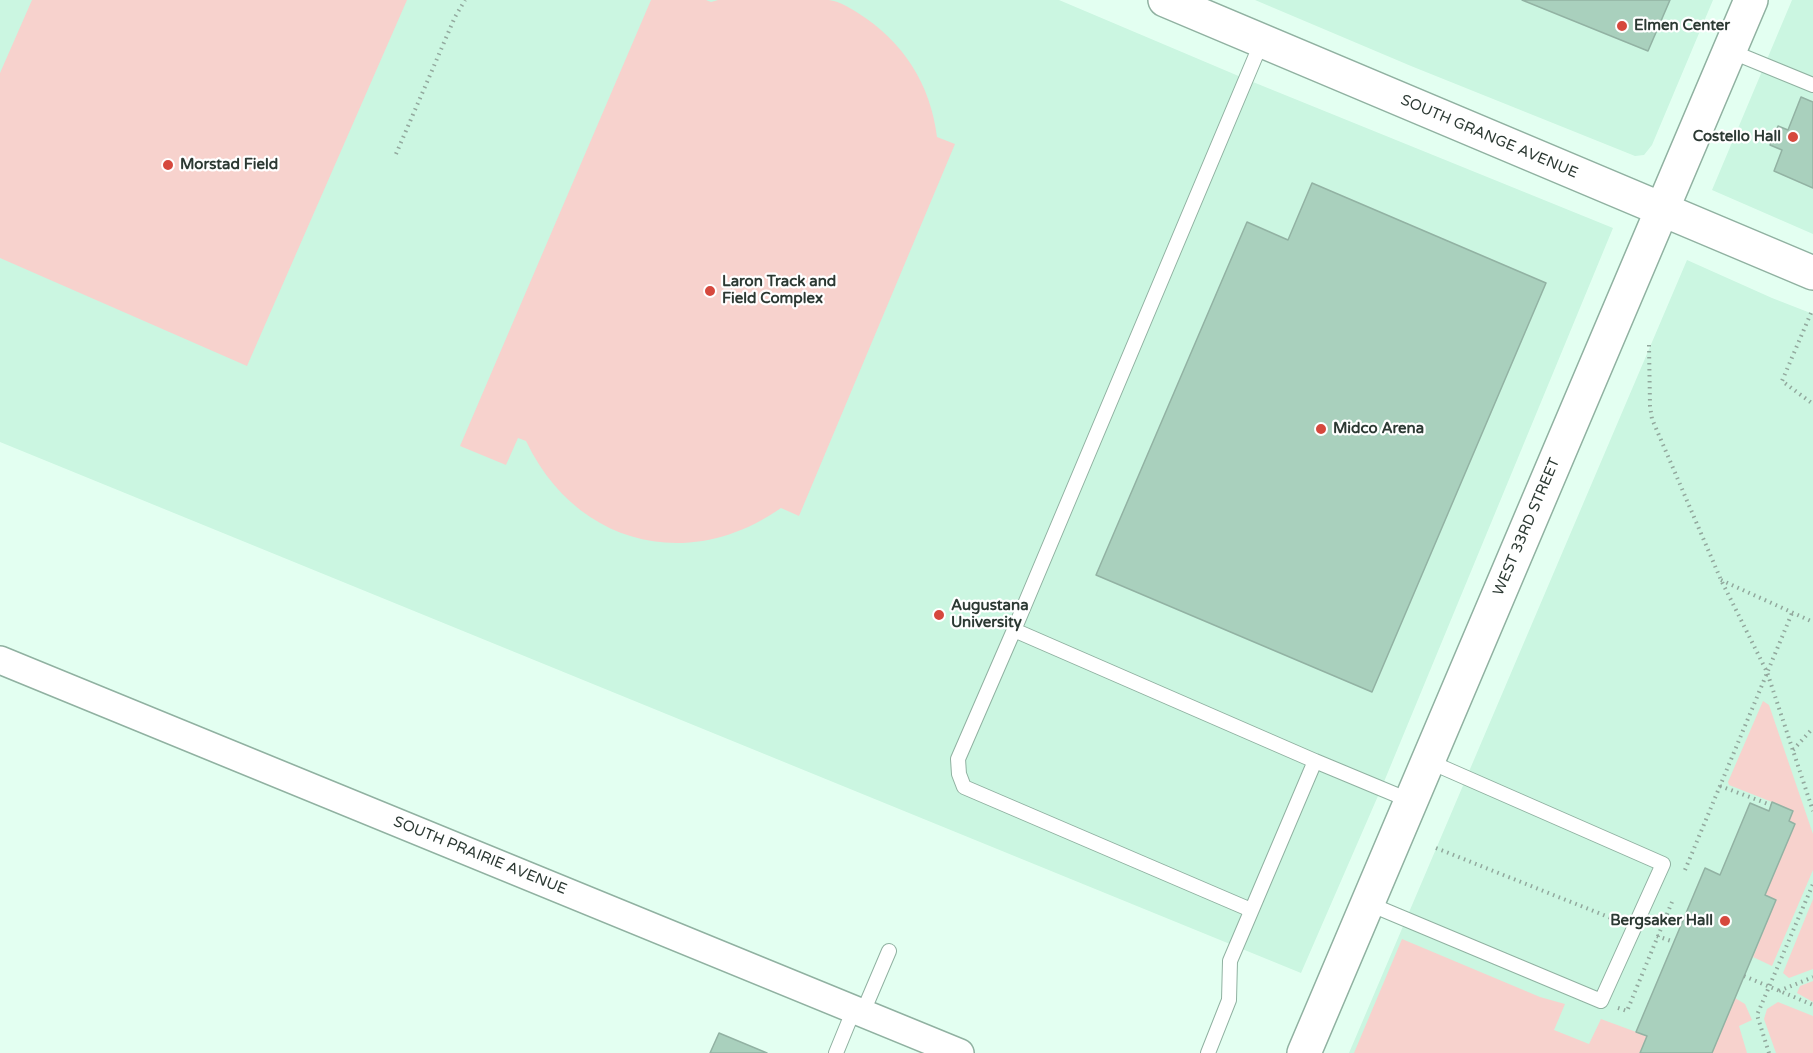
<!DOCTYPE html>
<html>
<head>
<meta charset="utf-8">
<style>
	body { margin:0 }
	canvas { display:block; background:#e3fff1 }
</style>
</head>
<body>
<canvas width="1813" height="1053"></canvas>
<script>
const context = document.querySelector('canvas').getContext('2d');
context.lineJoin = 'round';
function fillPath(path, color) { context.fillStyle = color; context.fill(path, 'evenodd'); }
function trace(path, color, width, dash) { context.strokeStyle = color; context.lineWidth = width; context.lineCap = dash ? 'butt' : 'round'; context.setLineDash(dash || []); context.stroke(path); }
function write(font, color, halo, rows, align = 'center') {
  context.font = font + ' "Varela Round",sans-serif'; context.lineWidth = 4.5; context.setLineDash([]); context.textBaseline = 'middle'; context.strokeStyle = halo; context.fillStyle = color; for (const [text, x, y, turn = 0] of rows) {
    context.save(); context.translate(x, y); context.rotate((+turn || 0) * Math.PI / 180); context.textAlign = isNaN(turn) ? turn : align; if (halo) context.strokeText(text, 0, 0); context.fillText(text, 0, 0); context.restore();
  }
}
fillPath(new Path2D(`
	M0,0H1059L1248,80L1613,228L1381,789L1301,973L0,442Z
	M1255,0H1713L1652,145L1644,155L1635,156L1411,66Z
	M1792,0H1813V234L1712,190Z
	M1687,260L1772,298L1813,314V1053H1349Z`), '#cbf6e1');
fillPath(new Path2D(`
	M32,0H407L247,366L0,258V73Z
	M651,0H706L711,2L718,0C744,0 771,0 797,0C807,0 819,0 829,0C839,1 850,8 858,13C903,41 931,85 937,137L955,144L799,516L781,508C687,574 575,544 526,441L518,438L506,465L460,446Z
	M1763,701L1769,705L1813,834V870L1772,966L1753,957L1776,900L1765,895L1795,824L1789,821L1772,802L1729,785L1728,782Z
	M1813,899V969L1789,978L1783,973Z
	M1402,939L1540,997L1565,1004L1554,1030L1589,1044L1601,1019L1647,1036L1640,1053H1354Z
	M1813,981V1002L1797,993L1800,986Z
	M1735,998L1745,1004L1752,1020L1739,1026L1747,1053H1712Z
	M1778,1002L1813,1016V1053H1776L1764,1019L1767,1009Z`), '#f7d2cd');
const building = new Path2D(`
	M1522,0H1670L1648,51Z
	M1801,97L1813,102V188L1774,171L1782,150L1770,145L1778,126L1788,130Z
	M1312,183L1546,283L1372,692L1096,575L1247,222L1288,240Z
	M1772,802L1793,811L1789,821L1795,824L1765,895L1776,900L1712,1053H1640L1647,1036L1636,1032L1705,868L1720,875L1750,803L1769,811Z
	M719,1033L767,1053H710Z`);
fillPath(building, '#a9d0bd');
trace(building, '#92b2a3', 1.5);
const service = new Path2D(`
	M1262,41L1014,630L1315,761
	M1730,51L1813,85
	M1014,630L958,759L959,774L964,787L1251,910
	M1367,903L1601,1001L1663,864L1428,761
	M863,1012L889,951
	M836,1053L854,1009
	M1208,1053L1229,1000L1230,961L1315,761L1411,801`);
const minor = new Path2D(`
	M0,660L960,1053`);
const tertiary = new Path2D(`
	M1165,0L1813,273
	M1304,1053L1751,0`);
trace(service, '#90b1a1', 16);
trace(minor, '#90b1a1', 30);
trace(tertiary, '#90b1a1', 36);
trace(new Path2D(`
	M396,154L455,17L465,0
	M1811,313L1782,381L1813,404
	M1649,345L1650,406L1652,419L1721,580L1767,672L1813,811
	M1721,580L1813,622
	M1793,750L1813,728
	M1720,786L1771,805
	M1436,848L1616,920
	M1685,870L1792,613
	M1657,936L1674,942
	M1744,976L1813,1005
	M1779,991L1813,977
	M1618,1008L1627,1011L1672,902
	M1769,1053L1757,1015L1813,884`), '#92a89d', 4, [1.5, 4.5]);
trace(service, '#fff', 14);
trace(minor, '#fff', 27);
trace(tertiary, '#fff', 33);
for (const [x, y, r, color] of [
	[1622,26,6,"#d6483d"],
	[1793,137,6,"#d6483d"],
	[168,165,6,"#d6483d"],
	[710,291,6,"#d6483d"],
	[1321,429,6,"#d6483d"],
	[939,615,6,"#d6483d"],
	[1725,921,6,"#d6483d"]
]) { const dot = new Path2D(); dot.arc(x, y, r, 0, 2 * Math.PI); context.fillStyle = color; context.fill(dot); trace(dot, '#fff', 2); }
write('bold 15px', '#2c3933', '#fff', [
	["Elmen Center",1634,26],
	["Costello Hall",1781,137,"right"],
	["Morstad Field",180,165],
	["Laron Track and",722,282],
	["Field Complex",722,299],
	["Midco Arena",1333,429],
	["Augustana",951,606],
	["University",951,623],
	["Bergsaker Hall",1713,921,"right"]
], 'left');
write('15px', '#2c3933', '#fff', [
	["SOUTH GRANGE AVENUE",1489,137,23],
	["WEST 33RD STREET",1527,527,-67],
	["SOUTH PRAIRIE AVENUE",480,856,22]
]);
</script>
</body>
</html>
